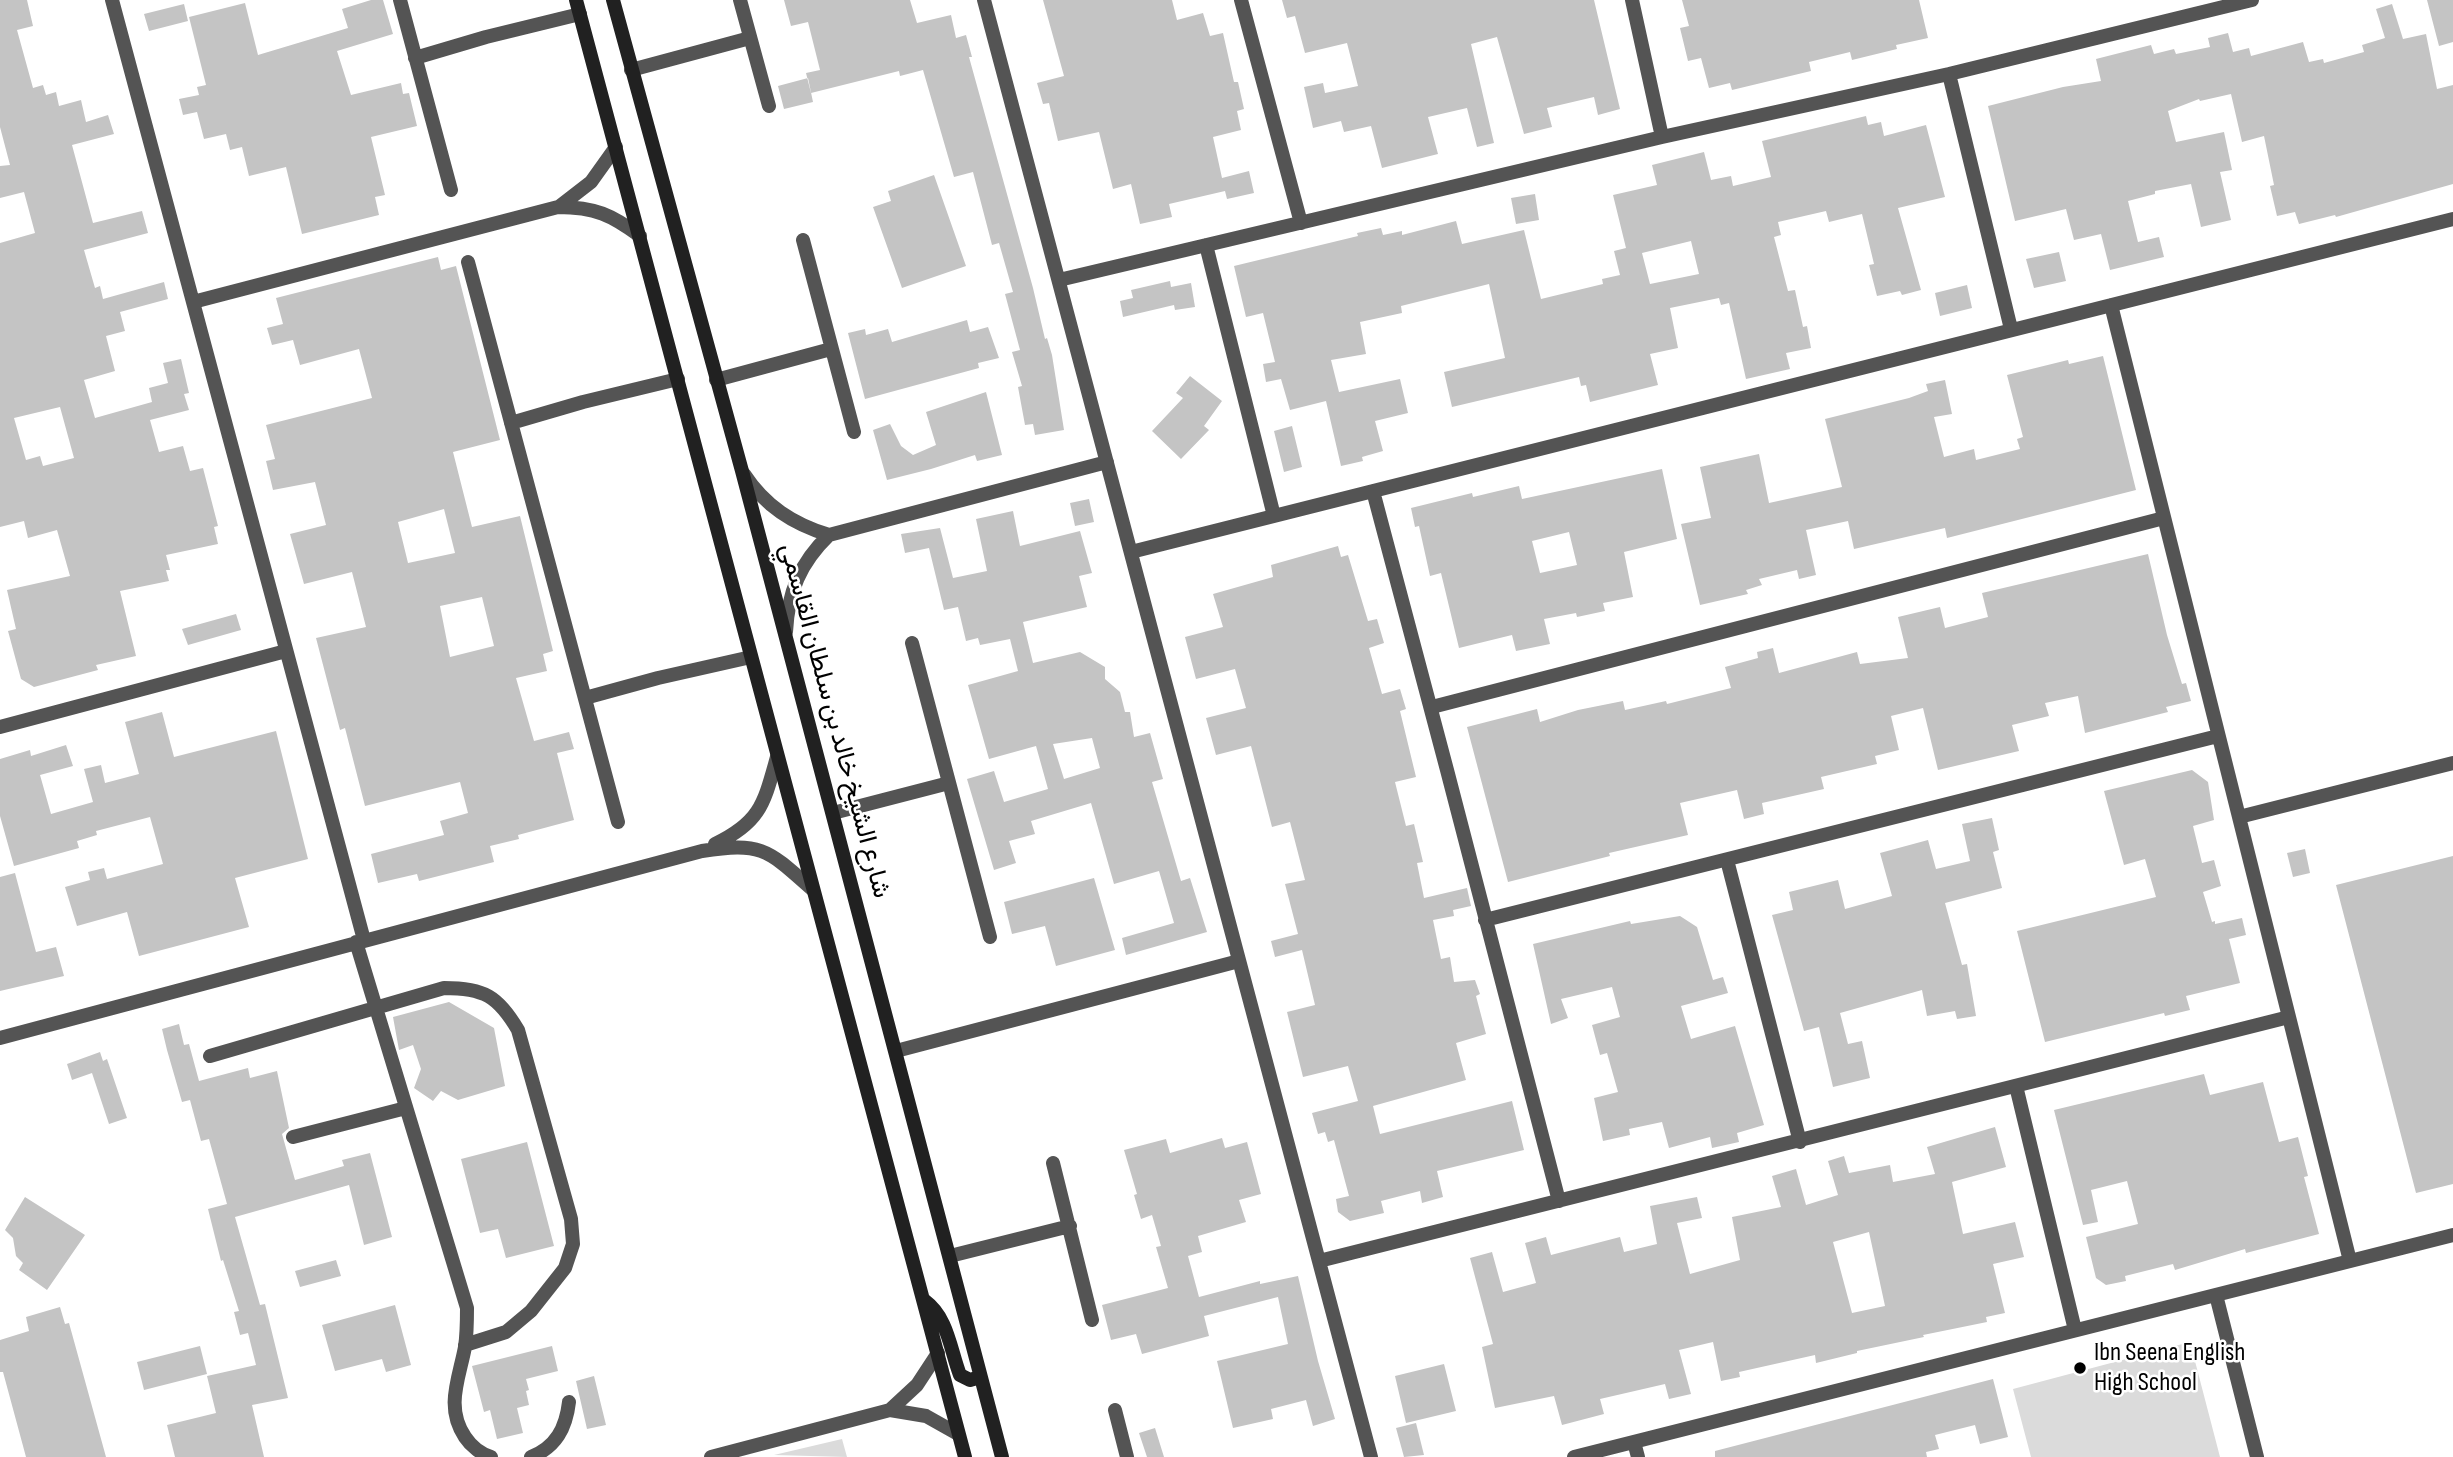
<!DOCTYPE html>
<html>
<head>
<meta charset="utf-8">
<style>
	body { margin:0 }
	canvas { display:block; background:#fff }
</style>
</head>
<body>
<canvas width="2453" height="1457"></canvas>
<script>
const context = document.querySelector('canvas').getContext('2d');
context.lineJoin = 'round';
function fillPath(path, color) { context.fillStyle = color; context.fill(path, 'evenodd'); }
function trace(path, color, width, dash) { context.strokeStyle = color; context.lineWidth = width; context.lineCap = dash ? 'butt' : 'round'; context.setLineDash(dash || []); context.stroke(path); }
function write(font, color, halo, rows, align = 'center') {
  context.font = font + ' "Sofia Sans Condensed",Vazirmatn,sans-serif'; context.lineWidth = 5; context.setLineDash([]); context.textBaseline = 'middle'; context.strokeStyle = halo; context.fillStyle = color; for (const [text, x, y, turn = 0] of rows) {
    context.save(); context.translate(x, y); context.rotate((+turn || 0) * Math.PI / 180); context.textAlign = isNaN(turn) ? turn : align; if (halo) context.strokeText(text, 0, 0); context.fillText(text, 0, 0); context.restore();
  }
}
fillPath(new Path2D(`
	M2190,1342L2220,1457H2031L2013,1389Z
	M842,1439L847,1457L774,1455Z`), '#dbdbdb');
fillPath(new Path2D(`
	M0,0H27L33,26L17,30L33,88L43,85L46,95L56,92L59,106L81,100L86,122L108,115L114,134L72,145L93,223L142,211L148,233L84,250L95,288L100,286L103,299L164,282L168,299L120,312L125,331L106,336L115,371L84,380L95,418L152,402L149,388L168,383L163,363L181,359L189,393L184,394L189,410L150,420L159,452L183,446L190,471L203,468L218,526L214,527L218,544L166,555L170,570H166L169,581L120,591L136,656L96,665L98,670L34,687L21,679L8,631L16,629L7,590L70,576L57,530L28,538L24,521L0,527V243L35,233L24,192L0,198V166L10,165L0,127ZM60,407L74,458L43,466L40,456L26,460L14,418Z
	M371,0H383L393,34L337,51L351,95L401,83L403,94L409,93L417,126L371,137L385,195L375,197L379,215L302,234L286,167L249,176L242,147L230,150L226,134L204,139L197,112L183,115L179,99L199,95L197,87L206,85L189,17L245,3L258,55L348,28L342,9Z
	M784,0H910L917,23L951,15L956,38L966,35L972,57H969L1033,288L1045,339L1047,338L1052,355L1064,430L1035,435L1033,424L1025,425L1018,387L1022,386L1012,352L1020,350L1005,294L1013,292L999,243L992,245L973,172L954,177L923,70L900,76L899,71L811,93L806,73L820,70L808,22L791,26Z
	M1043,0H1172L1177,20L1203,13L1210,36L1223,33L1234,82H1238L1244,109L1237,111L1241,130L1213,137L1222,178L1249,171L1254,193L1227,199L1225,191L1169,204L1172,217L1140,224L1131,184L1113,189L1099,132L1058,141L1049,103L1043,104L1037,83L1064,76Z
	M1282,0H1594L1620,109L1598,115L1594,97L1547,108L1552,127L1524,134L1497,37L1471,44L1494,143L1477,147L1467,108L1428,117L1438,154L1382,168L1371,126L1344,132L1341,121L1313,128L1304,87L1323,83L1325,93L1358,86L1347,43L1305,53L1295,16L1287,18Z
	M1682,0H1919L1928,38L1896,45L1897,49L1852,60L1850,52L1809,62L1811,71L1732,90L1730,83L1709,88L1701,58L1688,61L1680,28L1689,26Z
	M2427,0H2453V42L2439,46Z
	M184,4L188,21L149,31L144,14Z
	M2392,4L2403,39L2426,34L2437,89L2453,85V184L2336,217L2335,215L2299,224L2295,212L2277,216L2270,186L2274,185L2264,136L2242,142L2231,94L2200,101L2199,99L2168,111L2176,142L2224,132L2232,170L2220,172L2231,220L2201,227L2191,184L2155,191V194L2128,201L2138,242L2159,237L2164,257L2110,270L2101,234L2074,240L2066,209L2015,221L1988,106L2063,87L2101,81L2096,59L2151,45L2154,54L2174,49L2176,54L2210,47L2208,38L2228,33L2233,52L2249,48L2251,56L2303,42L2309,62L2323,59L2324,63L2364,52L2362,45L2385,38L2376,9Z
	M808,78L813,102L784,109L778,86Z
	M1866,116L1868,125L1881,122L1884,136L1926,125L1945,197L1898,208L1921,290L1902,295L1900,291L1877,296L1869,265L1874,264L1862,214L1829,222L1826,211L1778,222L1781,235L1774,237L1788,291L1795,290L1803,327L1807,326L1811,348L1786,353L1790,369L1746,379L1729,303L1721,305L1719,298L1670,308L1678,348L1650,354L1658,385L1590,402L1586,385L1581,386L1579,377L1452,407L1444,372L1505,358L1489,284L1401,306L1402,313L1360,322L1366,354L1331,360L1339,392L1400,379L1408,413L1375,421L1383,451L1362,457L1363,461L1341,466L1326,401L1290,410L1281,379L1266,382L1263,364L1275,362L1263,313L1246,317L1234,266L1358,236L1357,233L1381,228L1383,235L1402,231V235L1456,221L1462,244L1524,230L1541,299L1603,284L1602,279L1620,275L1614,251L1626,248L1613,195L1657,185L1652,165L1704,152L1711,180L1731,176L1733,186L1771,177L1762,141ZM1691,241L1699,274L1650,284L1642,253Z
	M934,175L966,266L902,288L873,207L891,201L888,191Z
	M1535,194L1539,220L1516,224L1511,198Z
	M2059,252L2066,281L2034,288L2026,259Z
	M438,257L441,270L456,266L500,440L453,452L472,527L520,516L553,651L543,654L547,671L516,678L534,741L569,732L574,749L557,753L574,820L518,835L519,839L490,846L494,862L419,881L417,874L378,883L371,854L444,835L440,821L468,813L460,782L365,806L345,728L340,730L316,638L366,627L352,572L304,584L290,534L326,525L315,482L273,490L266,461L275,459L266,425L372,398L359,349L300,365L293,340L272,345L267,328L283,324L276,298ZM444,509L455,553L408,563L398,522ZM482,597L494,646L450,657L440,606Z
	M1170,281L1171,287L1191,283L1195,307L1175,310L1174,305L1123,317L1120,301L1133,298L1131,290Z
	M1967,285L1972,308L1940,316L1935,293Z
	M967,320L970,332L988,327L999,358L978,363L979,368L865,399L848,333L865,329L866,335L888,329L892,342Z
	M2103,356L2136,490L1947,538L1945,528L1854,549L1848,521L1806,530L1816,575L1799,579L1797,570L1759,579L1762,585L1746,590L1748,594L1700,605L1681,524L1711,518L1700,467L1759,454L1769,503L1842,487L1825,419L1909,398L1928,391L1926,384L1945,380L1952,414L1934,417L1944,457L1974,449L1976,460L2020,449L2017,439L2023,437L2007,375L2068,360L2069,364Z
	M1190,376L1222,401L1204,426L1209,430L1181,459L1152,431L1183,398L1176,393Z
	M986,392L1002,455L977,461L975,455L931,469L887,480L873,430L890,424L901,446L913,455L936,445L926,412Z
	M1292,426L1302,467L1284,472L1274,431Z
	M1662,469L1677,539L1624,552L1633,597L1603,603L1605,611L1577,617L1576,613L1544,619L1550,644L1516,651L1512,635L1459,648L1441,573L1430,576L1419,526L1415,527L1411,508L1472,493L1473,497L1519,486L1522,499ZM1569,532L1577,565L1540,573L1532,541Z
	M1089,499L1094,522L1075,526L1070,503Z
	M1013,511L1020,546L1080,531L1092,573L1079,576L1087,607L1023,622L1033,663L1080,652L1105,667V679L1120,692L1125,712H1130L1134,737L1150,733L1163,779L1152,782L1181,881L1190,878L1207,932L1126,955L1122,938L1174,923L1159,871L1114,884L1091,803L1031,821L1035,834L1009,841L1016,863L994,870L967,779L994,771L1004,802L1048,789L1036,746L989,759L968,685L1018,671L1010,639L980,645L978,638L966,641L958,607L944,610L929,548L905,553L901,534L940,528L953,578L987,571L976,519ZM1092,738L1100,768L1064,779L1053,744Z
	M1338,546L1341,557L1348,555L1368,621L1377,619L1384,643L1369,648L1382,694L1400,689L1406,709L1400,711L1416,777L1395,782L1406,826L1414,824L1423,862L1417,863L1424,898L1467,888L1471,906L1453,910L1454,916L1433,920L1441,959L1450,957L1454,982L1475,980L1480,994L1476,996L1486,1034L1456,1043L1466,1080L1373,1106L1380,1134L1512,1101L1524,1150L1437,1171L1443,1197L1422,1203L1420,1191L1381,1201L1384,1213L1350,1221L1338,1212L1336,1199L1349,1196L1334,1140L1328,1142L1325,1132L1318,1134L1312,1113L1358,1101L1348,1066L1303,1077L1287,1012L1315,1005L1302,950L1275,957L1271,941L1298,934L1285,884L1305,880L1290,822L1272,827L1251,746L1216,755L1206,718L1246,708L1235,669L1196,679L1185,637L1223,627L1213,594L1273,577L1271,565Z
	M2148,554L2167,635L2182,684L2186,683L2191,701L2166,707L2168,712L2085,733L2078,696L2045,703L2049,716L2012,725L2019,751L1938,770L1923,708L1891,716L1899,750L1875,756L1877,764L1821,777L1824,789L1762,803L1764,814L1744,819L1737,790L1680,803L1688,835L1609,853L1610,856L1508,882L1467,727L1537,709L1540,722L1578,710L1623,701L1625,710L1666,701L1667,704L1731,688L1725,667L1758,658L1757,652L1773,648L1779,673L1857,652L1860,664L1908,658L1898,617L1940,607L1945,628L1988,617L1982,593Z
	M236,614L241,630L188,645L182,629Z
	M162,712L174,757L276,731L308,859L235,878L249,927L139,956L127,912L77,926L65,887L90,880L88,872L104,868L107,879L163,864L150,817L96,831L97,835L77,841L79,848L14,866L0,816V759L30,750L31,756L66,745L73,766L40,775L51,814L93,802L84,769L101,765L105,783L139,774L125,722Z
	M2192,770L2208,782L2214,820L2193,826L2202,863L2214,860L2221,886L2203,892L2212,922L2215,921V924L2242,918L2246,935L2229,939L2240,983L2186,996L2190,1010L2165,1016L2164,1013L2045,1042L2017,931L2156,897L2145,859L2124,865L2104,791Z
	M1992,818L1999,850L1993,852L2002,888L1945,903L1962,965L1967,964L1976,1016L1957,1019L1955,1011L1927,1016L1922,990L1840,1013L1848,1044L1862,1041L1870,1078L1833,1087L1819,1027L1804,1031L1772,915L1793,910L1789,892L1838,880L1845,909L1892,896L1880,853L1928,840L1936,869L1970,861L1962,824Z
	M2305,849L2310,873L2293,877L2287,853Z
	M2453,856V1184L2416,1193L2336,885Z
	M15,873L36,952L56,947L64,976L0,991V877Z
	M1094,878L1115,950L1056,966L1045,926L1012,934L1004,902Z
	M1680,916L1697,927L1713,980L1723,977L1728,993L1681,1006L1691,1039L1735,1026L1764,1125L1737,1133L1739,1142L1712,1148L1710,1137L1669,1148L1662,1122L1629,1129L1630,1135L1603,1141L1594,1098L1618,1092L1607,1053L1600,1055L1592,1025L1620,1017L1612,987L1561,999L1568,1018L1551,1024L1533,944L1630,921L1631,924Z
	M449,1002L494,1028L505,1086L458,1100L441,1091L433,1101L414,1088L421,1069L413,1045L399,1050L393,1017Z
	M179,1024L184,1045L189,1044L199,1081L248,1068L250,1078L277,1071L289,1128L282,1134L295,1180L344,1166L342,1160L370,1153L392,1237L364,1245L349,1185L235,1217L260,1305L265,1304L288,1398L252,1405L264,1457H175L167,1425L216,1413L207,1376L256,1365L248,1333L240,1335L234,1312L239,1311L223,1260L221,1261L208,1209L227,1204L209,1139L201,1141L190,1100L182,1102L167,1050L162,1029Z
	M100,1052L103,1061L107,1059L127,1118L109,1124L92,1073L72,1080L67,1064Z
	M2204,1074L2210,1095L2263,1082L2279,1142L2298,1137L2308,1176L2304,1177L2319,1234L2246,1253L2245,1249L2175,1270L2173,1264L2125,1276L2126,1281L2106,1285L2096,1278L2086,1237L2138,1224L2127,1181L2091,1190L2098,1222L2083,1225L2054,1110Z
	M1995,1127L2006,1167L1952,1182L1963,1234L2015,1222L2024,1257L1993,1264L2005,1313L1986,1317L1987,1322L1923,1335L1924,1337L1857,1351V1353L1816,1363L1815,1355L1739,1372L1740,1377L1721,1381L1713,1342L1679,1350L1691,1394L1669,1399L1665,1384L1600,1399L1604,1414L1562,1425L1554,1396L1495,1408L1482,1347L1493,1344L1470,1258L1492,1252L1503,1292L1536,1283L1525,1243L1546,1237L1551,1255L1620,1237L1624,1252L1657,1244L1650,1206L1697,1197L1702,1218L1677,1223L1690,1274L1740,1260L1732,1217L1781,1207L1772,1176L1796,1169L1806,1205L1838,1195L1828,1161L1844,1156L1849,1173L1890,1165L1893,1182L1935,1174L1927,1147ZM1869,1232L1885,1306L1852,1313L1833,1242Z
	M1222,1138L1225,1148L1247,1142L1261,1194L1239,1200L1246,1222L1198,1236L1202,1252L1188,1256L1199,1297L1260,1281V1284L1298,1276L1318,1361L1335,1419L1313,1426L1306,1400L1271,1409L1273,1419L1233,1428L1217,1361L1288,1344L1278,1297L1204,1316L1209,1336L1142,1354L1136,1334L1111,1340L1102,1305L1168,1288L1156,1247L1161,1246L1152,1215L1141,1219L1134,1195L1137,1194L1124,1150L1166,1139L1170,1153Z
	M527,1142L554,1246L506,1258L498,1229L480,1233L461,1159Z
	M25,1197L85,1235L47,1290L19,1270L23,1263L16,1256L13,1238L5,1230Z
	M336,1260L341,1276L300,1287L295,1271Z
	M395,1305L411,1365L386,1372L382,1359L335,1371L322,1325Z
	M60,1307L65,1324L69,1323L106,1457H26L3,1372H0V1340L29,1331L26,1317Z
	M200,1346L207,1374L144,1390L137,1362Z
	M552,1346L558,1371L526,1379L529,1390L526,1391L529,1405L517,1408L523,1433L497,1439L490,1410L484,1412L472,1366Z
	M1444,1364L1456,1411L1406,1423L1395,1376Z
	M594,1376L606,1425L587,1429L576,1381Z
	M1993,1379L2008,1437L1980,1444L1975,1425L1935,1435L1939,1449L1926,1452L1927,1457H1715V1451Z
	M1416,1423L1424,1455L1404,1457L1396,1428Z
	M1155,1428L1164,1457H1147L1139,1433Z`), '#c4c4c4');
trace(new Path2D(`
	M112,0L364,940
	M400,0L451,190
	M740,0L769,106
	M984,0L1371,1457
	M1241,0L1301,223
	M1632,0L1662,137
	M415,58L486,37L580,14
	M631,70L750,38
	M1949,74L2011,329
	M560,206L591,182L616,147
	M803,240L854,432
	M1206,245L1274,516
	M468,262L618,822
	M1059,280L1662,137L1949,74L2252,0
	M193,302L558,207C595,207 612,215 640,236
	M2111,305L2350,1261
	M716,380L831,349
	M511,423L583,402L678,379
	M744,474C765,506 793,524 829,535
	M1373,491C1437,727 1497,965 1559,1201
	M1131,552L2453,219
	M786,632C788,592 800,563 829,535L1107,462
	M912,643L990,937
	M585,698L658,678L751,657
	M1432,707L2164,518
	M0,727L286,651
	M833,813L949,783
	M2239,817L2453,763
	M715,844C761,822 764,803 777,757
	M1727,860L1800,1142
	M1485,920L2218,736
	M356,942L467,1308C467,1320 467,1334 465,1347C459,1379 445,1407 465,1437C471,1446 481,1454 491,1457
	M0,1038L702,851C762,842 767,849 812,889
	M896,1051L1239,961
	M210,1056L444,988C484,988 498,996 518,1030L571,1219L573,1244L565,1268L531,1311L506,1332L465,1345
	M2016,1086L2075,1330
	M293,1137L406,1108
	M1053,1163L1092,1320
	M950,1256L1070,1226
	M1319,1261L2289,1017
	M2216,1295L2257,1457
	M890,1410L917,1385L938,1353
	M1115,1410L1127,1457
	M1634,1442L1638,1457
	M531,1457C556,1447 566,1428 569,1402
	M711,1457L890,1410L926,1416L958,1434
	M1574,1457L2453,1235`), '#545454', 14);
trace(new Path2D(`
	M576,0L965,1457
	M613,0L742,471L1002,1457
	M925,1301C948,1318 950,1349 960,1375L970,1380L980,1377`), '#212121', 14);
for (const [x, y, r, color] of [
	[2080,1368,7,"#000"]
]) { const dot = new Path2D(); dot.arc(x, y, r, 0, 2 * Math.PI); context.fillStyle = color; context.fill(dot); trace(dot, '#fff', 2.5); }
write('26px', '#000', '#fff', [
	["شارع الشيخ خالد بن سلطان القاسمي",834,721,75]
]);
write('26px', '#000', '#fff', [
	["Ibn Seena English",2094,1353],
	["High School",2094,1383]
], 'left');
</script>
</body>
</html>
